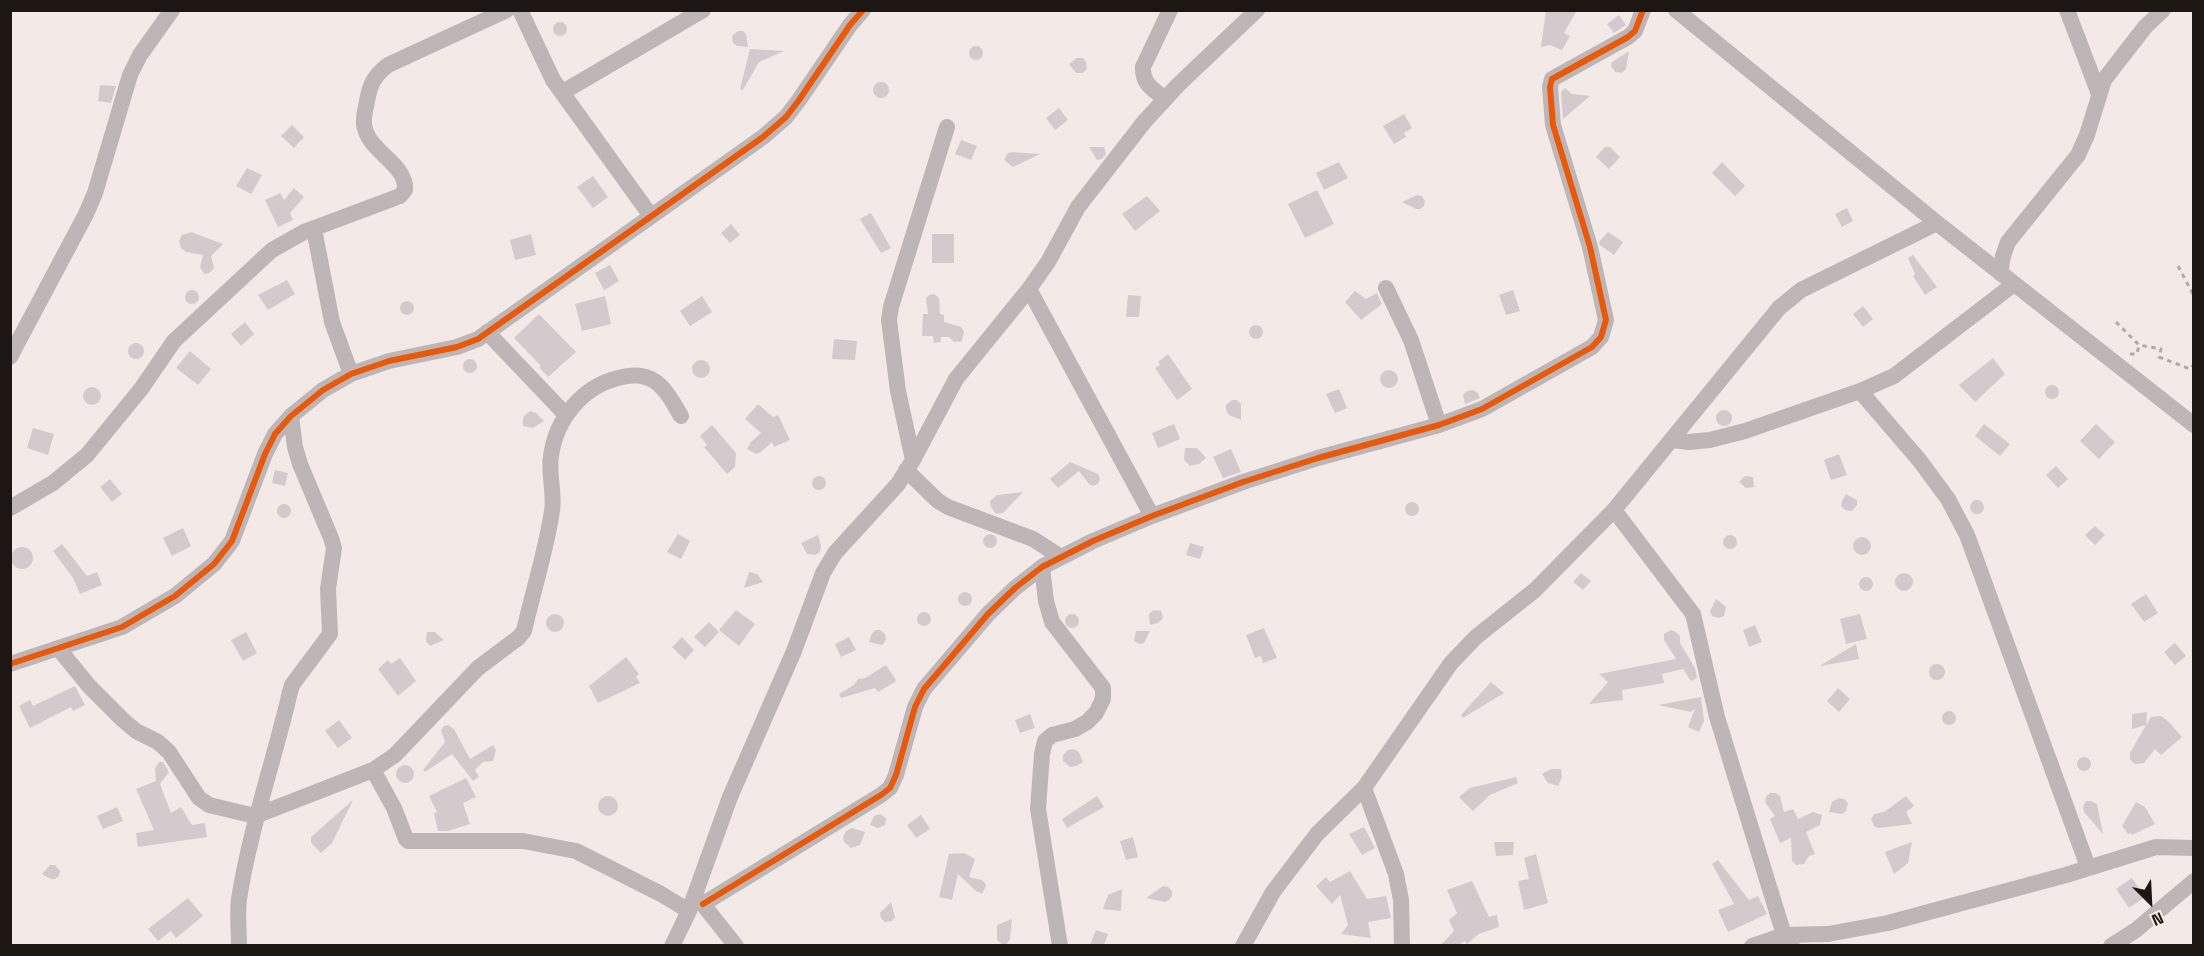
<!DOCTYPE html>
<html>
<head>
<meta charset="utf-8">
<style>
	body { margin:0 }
	#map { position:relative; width:2204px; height:956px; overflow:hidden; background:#f3eae7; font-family:"Space Grotesk",sans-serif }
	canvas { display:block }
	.frame { position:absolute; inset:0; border:12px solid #1d1714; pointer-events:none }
	.north { position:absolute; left:2120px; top:872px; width:60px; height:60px; -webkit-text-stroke:4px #f9e8e1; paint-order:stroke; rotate:156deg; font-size:16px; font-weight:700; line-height:24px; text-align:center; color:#1d1714 }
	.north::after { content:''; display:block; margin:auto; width:21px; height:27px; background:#1d1714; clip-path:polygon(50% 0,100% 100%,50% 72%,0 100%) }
</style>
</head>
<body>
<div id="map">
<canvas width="2204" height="956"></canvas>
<div class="frame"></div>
<div class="north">N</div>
</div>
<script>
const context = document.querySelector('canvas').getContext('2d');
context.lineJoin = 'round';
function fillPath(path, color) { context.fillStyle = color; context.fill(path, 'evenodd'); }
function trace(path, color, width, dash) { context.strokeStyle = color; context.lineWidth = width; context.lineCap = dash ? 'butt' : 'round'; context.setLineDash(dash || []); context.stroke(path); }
fillPath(new Path2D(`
	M1546,10H1577L1564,33L1570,36L1562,50L1550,45L1541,47Z
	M1619,15L1626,25L1614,33L1607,24Z
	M553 29a7 7 0 1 1 14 0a7 7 0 1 1-14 0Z
	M738,31H743L746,34L748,47L737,46L733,43L732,36Z
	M969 53a7 7 0 1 1 14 0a7 7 0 1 1-14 0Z
	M750,49L784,51L759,62L743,90L740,89Z
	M1629,51L1626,69L1622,73L1615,72L1611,66L1612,62Z
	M1077,58H1083L1086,62L1087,69L1083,73H1076L1069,64Z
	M873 90a8 8 0 1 1 16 0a8 8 0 1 1-16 0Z
	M100,85L116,86L111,103L98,101Z
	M1565,88L1572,94L1590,96L1563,119L1561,92Z
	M1059,108L1068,120L1055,130L1046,118Z
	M1404,114L1412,128L1404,133L1406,137L1394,144L1383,126Z
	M292,125L304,137L294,148L281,136Z
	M961,140L977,146L971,160L955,154Z
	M1089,147H1104L1106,154L1102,159L1097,160Z
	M1605,147H1610L1620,157L1609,169L1596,157Z
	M1012,152L1040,154L1013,167L1004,160L1008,153Z
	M1339,162L1348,178L1324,190L1316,173Z
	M1722,162L1745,186L1735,196L1712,173Z
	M247,168L262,175L251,194L236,186Z
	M593,176L608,197L593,208L577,187Z
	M294,188L304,197L290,213L293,220L278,227L265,200L280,193L284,200Z
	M1317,190L1334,224L1305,238L1288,204Z
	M1417,195L1422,196L1425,201L1424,206L1420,209H1416L1402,202Z
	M1147,196L1160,211L1135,231L1122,214Z
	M1847,208L1853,221L1842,227L1835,214Z
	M871,213L891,248L881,253L860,219Z
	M731,224L740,235L730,243L721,233Z
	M191,232L223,244L211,256L214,268L209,273L204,274L200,267L203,255L186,252L181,248L179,241L182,235Z
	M1608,232L1623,242L1614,255L1600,245L1599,242Z
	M531,234L536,255L515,260L510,240Z
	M932,234H954V263H932Z
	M1913,255L1937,287L1925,295L1913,276L1915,274L1908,258Z
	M610,265L619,281L604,290L595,273Z
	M287,280L295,294L268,310L258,295Z
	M185 297a7 7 0 1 1 14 0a7 7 0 1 1-14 0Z
	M1513,290L1520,311L1506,315L1499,295Z
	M1355,291L1366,299L1377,293L1382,304L1361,320L1345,302Z
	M934,294L939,298L940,314L944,315V322L961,327L964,331L962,341L954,342L949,337H941V342L934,343L933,336H922L923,314H928L926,298L929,295Z
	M1128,295L1141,296L1139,317H1126Z
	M605,296L611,324L582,331L575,304Z
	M702,296L712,312L690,326L680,311Z
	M400 308a7 7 0 1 1 14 0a7 7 0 1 1-14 0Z
	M1863,306L1873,319L1863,327L1853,314Z
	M539,314L576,352L548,377L539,367L541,366L514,338Z
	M245,322L254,334L241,346L231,334Z
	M1249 332a7 7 0 1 1 14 0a7 7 0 1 1-14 0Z
	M834,339L857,341L855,360L832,359Z
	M128 351a8 8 0 1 1 16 0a8 8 0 1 1-16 0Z
	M190,351L211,369L198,385L176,368Z
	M1168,354L1192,389L1177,400L1155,368L1160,365L1158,362Z
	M1993,358L2005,374L1975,402L1959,385Z
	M463 366a7 7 0 1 1 14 0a7 7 0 1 1-14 0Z
	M692 369a9 9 0 1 1 18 0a9 9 0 1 1-18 0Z
	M1380 379a9 9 0 1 1 18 0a9 9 0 1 1-18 0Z
	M2045 392a7 7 0 1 1 14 0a7 7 0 1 1-14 0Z
	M83 396a9 9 0 1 1 18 0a9 9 0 1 1-18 0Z
	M1339,389L1347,408L1335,413L1326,394Z
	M1473,390L1478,393L1480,398L1465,404L1463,395L1467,391Z
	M1232,400H1237L1241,404V420L1229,415L1226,410V405Z
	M758,404L773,417L778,415L790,440L774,447L772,442L761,452L756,454L747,449L751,442L761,433L745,419Z
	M1716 418a8 8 0 1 1 16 0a8 8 0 1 1-16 0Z
	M531,411L536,413L544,421L533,428L523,426V418L526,414Z
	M1174,424L1180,439L1158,448L1152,433Z
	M1984,424L2010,444L2000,456L1975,436Z
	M2096,424L2115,442L2099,459L2080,441Z
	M712,425L736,453L735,467L727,474L704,447L707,445L700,436Z
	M33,428L54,434L48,455L27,448Z
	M1185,448H1197L1206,458L1199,464L1190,466L1184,460Z
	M1231,449L1241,472L1223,478L1213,457Z
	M1839,454L1847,475L1831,480L1824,460Z
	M1070,462L1098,474L1100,479L1098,484L1093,486L1089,484L1079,471L1058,488L1050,479Z
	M2056,466L2068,479L2058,488L2046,475Z
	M275,470L288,473L285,486L272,483Z
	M812 483a7 7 0 1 1 14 0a7 7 0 1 1-14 0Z
	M1745,476L1753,477L1754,487L1746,488L1739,482Z
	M110,479L122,494L112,502L100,487Z
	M1023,492L1003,513L996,514L991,507L990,501L997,495Z
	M1846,494L1857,500V505L1852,511L1845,510L1841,506L1842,501Z
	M1970 507a7 7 0 1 1 14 0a7 7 0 1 1-14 0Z
	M1405 509a7 7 0 1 1 14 0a7 7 0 1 1-14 0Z
	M277 511a7 7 0 1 1 14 0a7 7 0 1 1-14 0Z
	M2095,526L2105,535L2095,545L2085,535Z
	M183,528L191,546L172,556L163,538Z
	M983 541a7 7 0 1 1 14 0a7 7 0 1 1-14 0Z
	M678,534L690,541L681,559L667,552Z
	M1723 542a7 7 0 1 1 14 0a7 7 0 1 1-14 0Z
	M818,535L821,546L820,552L815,555L807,554L801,543Z
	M1853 546a9 9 0 1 1 18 0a9 9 0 1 1-18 0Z
	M1190,543L1204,547L1200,559L1186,555Z
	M62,544L87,576L97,572L102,585L80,594L73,578L53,551Z
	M11 558a11 11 0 1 1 22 0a11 11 0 1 1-22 0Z
	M749,572L757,574L763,582L744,588Z
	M1581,573L1591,581L1583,590L1573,582Z
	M1895 582a9 9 0 1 1 18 0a9 9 0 1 1-18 0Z
	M1859 584a7 7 0 1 1 14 0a7 7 0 1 1-14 0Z
	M958 599a7 7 0 1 1 14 0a7 7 0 1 1-14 0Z
	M2146,594L2158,613L2144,622L2131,604Z
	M1716,599L1726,607L1724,616L1719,618L1712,616L1710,611Z
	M736,610L755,624L739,646L719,630Z
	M1154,610L1161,611L1163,618L1158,623L1150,625L1149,614Z
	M917 619a7 7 0 1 1 14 0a7 7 0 1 1-14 0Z
	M546 623a9 9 0 1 1 18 0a9 9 0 1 1-18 0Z
	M1860,614L1867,639L1846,644L1840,619Z
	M1065 621a7 7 0 1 1 14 0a7 7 0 1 1-14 0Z
	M709,622L719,632L705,647L694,637Z
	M1755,625L1762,642L1749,647L1743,630Z
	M1264,628L1277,658L1263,663L1261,656L1255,658L1246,635Z
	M876,630H880L885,634L886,640L882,645L869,642L872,633Z
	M1671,630L1676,632L1680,636V643L1695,668L1697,678L1691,681L1683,669L1662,674L1664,683L1622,690L1623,700L1589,704L1608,682L1599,674L1676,659L1664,640V634Z
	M1136,631H1150L1144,643L1139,644L1134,641Z
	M246,632L257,653L243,661L231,640Z
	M427,632H435L444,640L430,646L426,641Z
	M682,637L694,650L685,660L672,647Z
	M849,637L856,650L841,657L835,644Z
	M2175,643L2186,656L2175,665L2164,652Z
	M1856,644L1859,659L1821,666V665Z
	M626,657L639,674L636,677L640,683L598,703L589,686Z
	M400,658L416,681L398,696L378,669L388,660L391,664Z
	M1929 672a8 8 0 1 1 16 0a8 8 0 1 1-16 0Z
	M886,665L896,680L895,682L878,692L875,688L841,698L839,694L854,685L858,679L865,678Z
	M1491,682L1504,693L1463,718L1461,715Z
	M75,686L85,705L73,711L71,707L30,728L19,706L30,700L33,706Z
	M1838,688L1850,699L1839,712L1827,701Z
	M1701,697L1704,721L1699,732L1688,727L1695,709L1691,712L1658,705Z
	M1942 718a7 7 0 1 1 14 0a7 7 0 1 1-14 0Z
	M2147,712L2146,725L2151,717L2161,716L2168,721L2182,737L2161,755L2155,749L2144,763L2135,764L2130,760V753L2146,725L2132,729V714Z
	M1030,714L1035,728L1020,733L1015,720Z
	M339,720L352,738L338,748L325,731Z
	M448,725L454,729L470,759L493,745L496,750L493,761L483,762L475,770L479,777L473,781L452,754L425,772L423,770L445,742L441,730L444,726Z
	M1074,749L1079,752L1083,762L1076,766L1070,767L1063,761V755L1068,750Z
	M2077 764a7 7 0 1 1 14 0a7 7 0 1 1-14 0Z
	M159,762H163L169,772L160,784L171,813L181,807L192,825L205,823L207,837L138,847L136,833L154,830L136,789L156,781L155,768Z
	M396 774a9 9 0 1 1 18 0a9 9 0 1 1-18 0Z
	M1551,769H1561L1562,777L1558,786L1548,783L1542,774Z
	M1516,777L1518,783L1490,795L1473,811L1459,797L1470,788Z
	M466,778L476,797L463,803L470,824L448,831H438L434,813L437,812L429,796Z
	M1770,793H1775L1780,796L1784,812L1793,809L1798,819L1813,812L1822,815L1820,825L1806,832L1815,854L1809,856L1804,864L1796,865L1792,861L1791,838L1780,843L1770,819L1775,816L1765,802L1766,797Z
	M1097,796L1104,807L1067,828L1062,819Z
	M1906,796L1914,806L1906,812L1912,824L1879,828L1874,826L1871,819L1874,814L1884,812Z
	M598 806a10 10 0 1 1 20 0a10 10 0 1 1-20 0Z
	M1839,798L1844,799L1848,803L1846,811L1842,814L1829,812L1832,802Z
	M353,800L332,843L321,853L311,843V837Z
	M2086,801H2091L2097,804L2103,834L2084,812L2083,807Z
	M2136,802L2145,807L2155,824L2132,835L2131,833L2128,834L2122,826Z
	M117,807L123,821L103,829L97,816Z
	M880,814L886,818L885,825L878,828L870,825L874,816Z
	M921,815L930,829L916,838L907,825Z
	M1364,827L1375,848L1362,855L1349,834Z
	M852,828L865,832L860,845L851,848L844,842L843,837L846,831Z
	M1133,837L1138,857L1126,860L1120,841Z
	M1494,842H1514L1513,855L1496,856Z
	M1912,842L1908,863L1894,874L1885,852Z
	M964,853L975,859L969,877L982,880L985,883L986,886L982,894L976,891L958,874L952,900L939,897L949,854Z
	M1536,854L1548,903L1524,910L1518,881L1529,879L1524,858Z
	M1718,860L1749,900L1758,896L1767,914L1728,932L1718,910L1734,904L1712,864Z
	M50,865H55L60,871L59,876L55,879H51L42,874Z
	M1350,871L1367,899L1386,896L1391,918L1368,922L1371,938L1341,934L1348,925L1340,895L1332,904L1316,886L1326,877L1330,882Z
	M2132,878L2145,897L2129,908L2116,889Z
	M1472,881L1489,917L1497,915L1499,927L1479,934L1467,944L1465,941L1458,945H1441L1454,931L1449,920L1457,913L1447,890Z
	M1163,886L1168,887L1172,891V896L1169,900L1165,902L1146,898Z
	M1122,889L1121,911L1103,909L1108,895Z
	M188,898L203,916L176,938L171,931L158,941L148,929Z
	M891,902L895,917L892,921L885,922L881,918L880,913Z
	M1012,919L1010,939L1006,945L1002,944L997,940V925Z
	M1096,930L1108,934L1104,945H1090Z`), '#d4cace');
trace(new Path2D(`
	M2178,266L2194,296
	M2116,322L2139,345L2161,349L2159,357L2190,369L2194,364
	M2130,354H2137L2139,345`), '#b2aaa9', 3, [4.5, 4.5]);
trace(new Path2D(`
	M520,10L553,80L651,216
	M1676,10L1937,223L2194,425
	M2067,10L2099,94
	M563,92L703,10
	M1165,99C1153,89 1142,84 1143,67L1170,10
	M314,229L332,322L351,374
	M2000,273L2003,256L2008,242L2078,155L2087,135L2104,80L2145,27L2163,10
	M1386,288L1411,340L1439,425
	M1029,289L1152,516
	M487,332L566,415
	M10,357L86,214L95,193L130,75L140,55L172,10
	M1860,391L1920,461L1948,499L1967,535L2088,867
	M1673,440L1689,442L1710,440L1745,431L1860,391L1894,376L2014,284
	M913,460L898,391L889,320L891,307L947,127
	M906,470L938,501L948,507L1033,539L1061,557
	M10,508L53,483L87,455L141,389L174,341L272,250L304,232L400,196L405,190C407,163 367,152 364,124C363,117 366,108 367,101C370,84 374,76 388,65L507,10
	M1614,510L1693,614L1717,717L1784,935L1792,946
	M1042,567L1046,601L1052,622L1103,688V699L1096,713L1087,722L1075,729L1052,735L1045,741L1042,754L1038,809L1060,946
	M58,648L89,686L123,720L136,731L158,742L169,752L199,798L209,805L255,816L373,770L395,755L478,668L518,638L524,631C533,591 546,551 552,511C555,493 548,474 551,456C556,419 582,387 618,378C655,368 665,389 681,416
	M10,664L122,627L175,596L214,564L232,541L265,454L275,434L291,416L323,390L351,374L389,361L457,347L478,339L763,137L786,117L799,100L850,25L863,10
	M373,770L394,808L406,839L408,841H523L576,851L661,894L689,911
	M1364,788L1396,874L1401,900L1402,946
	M697,897L736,946
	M703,904L881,795L890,788L896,775L915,707L924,689L988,614L1015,588L1042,567L1093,541L1152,516L1243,482L1318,458L1439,425L1482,409L1592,347L1601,337L1606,320L1590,247L1553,125L1550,87L1552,79L1628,37L1635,31L1643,10
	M239,946C239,930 237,914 239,899C250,829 274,761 290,692L292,685L330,634L328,589L334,548L331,538L300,464L295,447L291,416
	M672,946L689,911L730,797L794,651L823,573L835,553L898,484L913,460L956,379L1029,289L1048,262L1078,207L1144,122L1178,85L1257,10
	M1243,946L1273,892L1317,834L1364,788L1451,663L1476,637L1535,590L1614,510L1779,308L1801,290L1937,223
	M1752,946L1784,935L1828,934L1888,923L2066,875L2156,847L2194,848
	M2111,946L2136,930L2194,881`), '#beb6b6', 16);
trace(new Path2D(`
	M10,664L122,627L175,596L214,564L232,541L265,454L275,434L291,416L323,390L351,374L389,361L457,347L478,339L763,137L786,117L799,100L850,25L863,10
	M703,904L881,795L890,788L896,775L915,707L924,689L988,614L1015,588L1042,567L1093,541L1152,516L1243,482L1318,458L1439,425L1482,409L1592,347L1601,337L1606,320L1590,247L1553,125L1550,87L1552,79L1628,37L1635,31L1643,10`), '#e8590c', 6);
</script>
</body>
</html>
